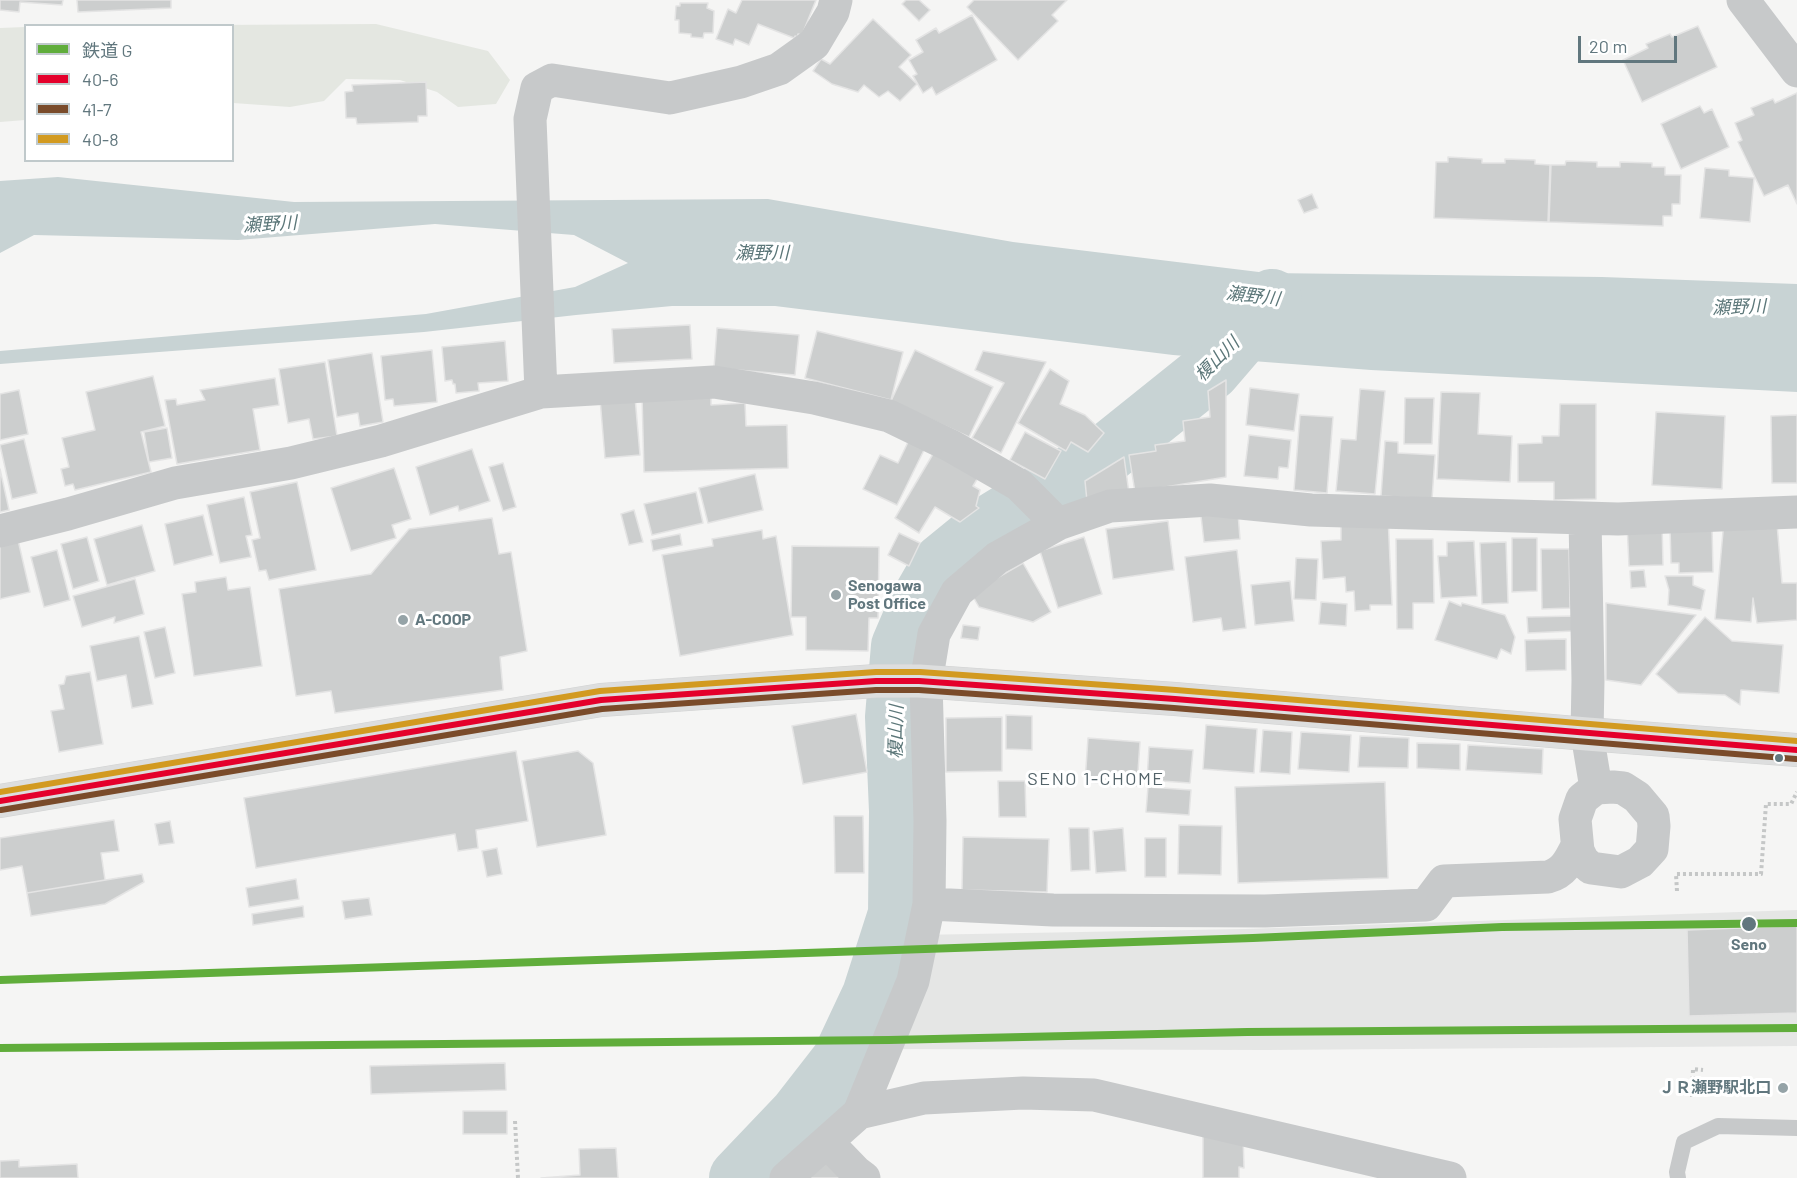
<!DOCTYPE html>
<html>
<head>
<meta charset="utf-8">
<style>
	body { margin:0 }
	#map { position:relative; width:1797px; height:1178px; overflow:hidden; background:#f5f5f4; font-family:Barlow,"Noto Sans JP",sans-serif }
	canvas { display:block }
	.legend { position:absolute; left:24px; top:24px; width:210px; height:138px; box-sizing:border-box; background:#fff; border:2px solid #c0c9cb; margin:0; padding:8px 10px; list-style:none; font-size:18px; color:#61777e }
	.legend li { display:flex; align-items:center; gap:12px; height:30px }
	.legend b { width:30px; border:2px solid #c0c9cb }
	.scale { position:absolute; left:1578px; top:36px; width:99px; height:27px; box-sizing:border-box; border:3px solid #61777e; border-top:0; padding-left:8px; font-size:18px; line-height:21px; white-space:nowrap; color:#61777e; -webkit-text-stroke:4px #fff; paint-order:stroke }
</style>
</head>
<body>
<div id="map">
<canvas width="1797" height="1178"></canvas>
<ul class="legend">
<li><b style="height:8px;background:#60ad3b"></b>鉄道 G</li>
<li><b style="height:8px;background:#e4002b"></b>40-6</li>
<li><b style="height:8px;background:#7a4b2a"></b>41-7</li>
<li><b style="height:8px;background:#d29a20"></b>40-8</li>
</ul>
<div class="scale">20 m</div>
</div>
<script>
const context = document.querySelector('canvas').getContext('2d');
context.lineJoin = 'round';
function fillPath(path, color) { context.fillStyle = color; context.fill(path, 'evenodd'); }
function trace(path, color, width, dash) { context.strokeStyle = color; context.lineWidth = width; context.lineCap = dash ? 'butt' : 'round'; context.setLineDash(dash || []); context.stroke(path); }
function write(font, color, halo, rows, align = 'center') {
  context.font = font + ' Barlow,"Noto Sans JP",sans-serif'; context.lineWidth = 6; context.setLineDash([]); context.textBaseline = 'middle'; context.strokeStyle = halo; context.fillStyle = color; for (const [text, x, y, turn = 0] of rows) {
    context.save(); context.translate(x, y); context.rotate((+turn || 0) * Math.PI / 180); context.textAlign = isNaN(turn) ? turn : align; if (halo) context.strokeText(text, 0, 0); context.fillText(text, 0, 0); context.restore();
  }
}
fillPath(new Path2D(`
	M1797,910V1046L1267,1050L875,1049L917,935L1245,929Z`), '#e5e6e5');
fillPath(new Path2D(`
	M376,24L488,51L510,80L496,104L458,107L437,92L400,80L346,79L324,101L290,107L233,103L232,26H46Z
	M25,27V120L0,122V28Z`), '#e4e7e1');
fillPath(new Path2D(`
	M58,177L294,202L768,199L1013,242L1267,273L1602,277L1797,284V392L1371,370L1173,355L775,306H672L576,315L424,332L0,364V351L426,314L575,287L628,263L574,235L435,224L238,240L34,235L0,253V181Z`), '#c8d3d4');
trace(new Path2D(`
	M739,1178L799,1115L841,1061L872,995L898,914L899,811L895,717L901,646L919,604L942,564L991,524L1110,451L1211,370L1272,299`), '#c8d3d4', 60);
const building = new Path2D(`
	M0,0H63L62,5L20,2L19,12L0,10Z
	M77,0H171V8L78,12Z
	M742,0H816L802,35L798,34L797,37L795,36L794,38L758,24L749,45L735,39L733,45L716,39L728,9L736,13Z
	M906,0H919L930,10L919,21L902,4Z
	M974,0H1067L1052,15L1058,21L1018,60L967,7Z
	M680,3H708L707,8L714,11L713,33H704L703,38L691,37V34L679,33V20H675L676,6H680Z
	M972,15L997,60L936,95L932,87L923,93L913,76L917,74L909,60L923,52L916,40L936,28L939,33Z
	M873,19L911,55L899,67L917,84L900,101L888,91L879,97L864,85L858,92L832,84L813,71L821,59L830,64Z
	M1698,26L1717,67L1642,102L1623,60L1648,48L1646,44L1670,34L1672,37Z
	M426,82L427,116H418V122L357,124L356,118H346L345,92L353,91L352,85Z
	M1797,93V204L1788,185L1764,196L1738,142L1742,140L1735,123L1754,115L1751,108L1773,99L1775,103Z
	M1700,106L1704,113L1712,109L1729,147L1681,169L1661,124Z
	M1448,157L1482,159V163H1505V159L1535,160V164L1550,165L1548,222L1434,218L1436,162H1448Z
	M1566,161L1597,162V167H1620V162L1652,163V167H1665V175H1681L1680,204H1672V216H1663V226L1549,222L1551,165H1565Z
	M1705,168L1729,170V176L1754,178L1750,222L1700,218Z
	M1312,194L1318,208L1304,213L1298,200Z
	M690,325L692,359L614,363L612,329Z
	M717,328L799,335L795,375L714,368Z
	M817,331L903,352L891,400L805,378Z
	M505,341L508,381L478,383L479,391L456,393L455,384H453L452,380L445,381L442,347Z
	M432,350L437,402L394,406L393,399L385,400L381,356Z
	M915,350L993,387L969,437L891,401Z
	M983,351L1046,362L1001,453L972,438L1004,383L975,370Z
	M372,353L383,422L360,426L358,413L337,417L328,360Z
	M325,362L337,436L313,439L309,419L288,423L279,369Z
	M1050,369L1069,381L1060,404L1085,415L1104,433L1088,452L1071,442L1066,451L1018,423Z
	M153,376L165,426L141,432L151,472L75,490L73,484L65,486L61,469L69,467L62,438L95,430L86,392Z
	M275,378L279,405L253,409L260,450L177,464L165,400L176,399L177,405L205,400L200,390Z
	M1226,380V477L1135,492L1129,455L1156,451L1155,445L1185,441L1183,421L1210,417L1208,391Z
	M1250,388L1299,394L1294,431L1246,425Z
	M1360,389L1385,391L1375,494L1336,491L1341,439L1356,440Z
	M19,390L28,434L0,440V394Z
	M1441,392L1480,393L1478,434L1512,436L1510,482L1437,479Z
	M711,393V405L745,403L746,426L787,425L788,468L644,472L642,395Z
	M635,397L640,455L605,458L600,399Z
	M1405,398H1434L1432,444H1404Z
	M1560,404H1596V499L1554,500V482H1518V444L1542,443V436H1559Z
	M1656,412L1725,416L1722,489L1652,485Z
	M1300,415L1333,417L1327,493L1294,490Z
	M1797,415V483H1772L1771,416Z
	M167,428L172,458L149,462L144,432Z
	M1025,432L1061,451L1045,479L1010,460Z
	M1249,435L1291,440L1288,468L1279,467L1278,479L1244,476Z
	M910,438L926,446L897,505L863,489L880,455L898,463Z
	M24,439L37,493L12,499L0,445Z
	M1385,441L1398,442V453L1435,455L1432,499L1381,496Z
	M472,449L490,501L459,511L458,506L430,515L416,467Z
	M936,449L979,476L973,486L980,490L976,506L979,508L960,522L935,507L919,533L895,518Z
	M1124,457L1129,493L1087,501L1085,481Z
	M503,463L516,507L503,511L489,467Z
	M394,468L411,519L392,525L396,538L351,551L331,488Z
	M0,469L9,510L0,512Z
	M755,474L763,510L708,523L699,488Z
	M297,482L316,570L269,580L266,570L259,571L252,540L260,538L250,492Z
	M696,492L703,523L652,535L644,504Z
	M244,497L252,535L246,536L251,557L220,563L207,505Z
	M634,510L643,542L629,545L621,514Z
	M1238,513L1240,539L1204,542L1201,516Z
	M203,515L213,555L174,565L165,524Z
	M1388,516L1392,605H1370V610L1355,611L1354,591L1346,592L1345,577L1323,579L1321,541L1341,540V518Z
	M492,518L499,554L511,552L527,651L500,657L503,690L335,713L331,691L296,696L279,589L371,574L409,529Z
	M1168,521L1174,570L1113,579L1106,529Z
	M1724,521L1777,524L1782,583H1797V620L1757,623L1753,598L1751,622L1715,619Z
	M1662,523L1663,565L1629,566L1627,524Z
	M142,525L155,571L107,585L94,539Z
	M1712,526L1713,572L1679,573V563H1671L1670,527Z
	M762,530L763,539L776,536L793,635L680,656L662,555L713,546L712,539Z
	M899,533L920,543L909,566L888,555Z
	M680,534L682,545L653,551L651,540Z
	M87,537L99,581L73,589L61,544Z
	M1084,537L1102,594L1058,608L1040,551Z
	M1512,538H1537V591L1512,592Z
	M1396,539H1433L1434,603H1413V629H1397Z
	M18,540L30,592L0,599V544Z
	M1474,541L1477,596L1441,598L1438,556H1447V542Z
	M1506,542L1508,603L1482,604L1480,543Z
	M792,546L879,547L878,618H869L868,651L806,650V617H791Z
	M1541,549H1569L1570,608L1542,609Z
	M57,550L70,600L44,607L31,557Z
	M1237,550L1246,628L1223,631L1221,618L1193,622L1185,557Z
	M1296,558L1318,559L1316,600L1294,599Z
	M1023,563L1051,612L1033,622L979,607L971,593Z
	M1644,570L1646,587L1631,588L1630,571Z
	M1665,576H1693V585L1705,590L1701,610L1668,605L1669,590Z
	M226,577L228,590L250,587L262,666L194,676L182,594L196,592L195,582Z
	M135,579L144,614L114,623L115,617L82,627L73,596Z
	M1290,581L1294,621L1255,625L1251,585Z
	M1449,601L1461,606L1462,603L1505,615L1515,637L1511,654L1501,649L1497,659L1435,640Z
	M1321,602L1347,604L1346,626L1319,624Z
	M1606,603L1696,615L1641,685L1606,680Z
	M1574,616V631L1528,633L1527,617Z
	M1705,617L1732,641L1783,645L1779,693L1741,690L1740,705L1725,695L1678,693L1656,674Z
	M963,625L980,627L978,640L961,638Z
	M165,627L175,673L155,678L144,632Z
	M139,636L153,704L132,708L126,675L97,681L90,646Z
	M1566,639V670L1526,671L1525,640Z
	M90,672L103,744L59,752L51,711L64,709L59,685L64,684L66,676Z
	M856,714L867,772L803,784L792,726Z
	M1006,715L1032,716V750L1006,749Z
	M1002,717V771L946,772V718Z
	M1206,725L1257,729L1254,773L1203,769Z
	M1263,730L1292,732L1290,774L1260,772Z
	M1301,732L1351,735L1349,772L1298,769Z
	M1360,736L1409,738L1408,768L1358,767Z
	M1088,738L1140,742L1137,786L1085,782Z
	M1417,743L1460,744V770L1417,768Z
	M1468,745L1543,749L1542,774L1466,770Z
	M1149,747L1193,750L1190,783L1147,780Z
	M516,751L528,821L476,830L478,848L458,851L455,834L256,868L244,798Z
	M578,751L593,763L606,835L537,847L522,761Z
	M998,781H1025L1026,817H999Z
	M1385,782L1388,878L1238,883L1235,787Z
	M1148,787L1191,790L1189,815L1146,812Z
	M834,816H863L864,873H835Z
	M114,820L119,851L101,853L105,880L27,893L22,866L0,870V838Z
	M170,821L174,843L159,845L155,824Z
	M1179,825L1222,826L1221,875L1178,874Z
	M1069,828H1089L1090,870L1071,871Z
	M1123,828L1126,871L1096,873L1093,831Z
	M963,837L1049,839L1047,892L962,890Z
	M1145,838H1166V877H1145Z
	M497,848L502,874L487,877L482,851Z
	M142,874L144,882L105,904L31,916L27,893Z
	M296,879L299,899L249,907L246,888Z
	M369,898L372,915L345,919L342,901Z
	M303,906L304,917L253,925L252,914Z
	M1795,926H1797V1013L1689,1016L1687,930Z
	M505,1063L506,1090L371,1094L370,1066Z
	M463,1111H507V1134H463Z
	M1203,1135H1243L1244,1168L1239,1167V1178H1203Z
	M616,1148L618,1178H541L580,1175L579,1149Z
	M819,1157L844,1178H802Z
	M19,1160V1167L77,1164L78,1178H0V1161Z`);
fillPath(building, '#cccece');
trace(building, '#e4e4e4', 1.5);
const trunk = new Path2D(`
	M0,801L601,700L876,681H919L1175,699L1587,734L1797,750`);
trace(trunk, '#d1d2d2', 34);
trace(new Path2D(`
	M1677,891L1676,874H1761L1766,804H1791L1797,792
	M1692,1097L1693,1069L1703,1070
	M515,1121L518,1178`), '#c5c7c7', 4, [3, 3]);
trace(new Path2D(`
	M1678,1178L1677,1172L1684,1142L1718,1126L1797,1128`), '#c7c9ca', 16);
trace(new Path2D(`
	M1743,0L1797,71
	M541,392L530,119L537,88L552,80L670,98L741,82L779,69L814,44L833,12L836,0
	M1585,518L1588,680L1587,734L1596,788L1582,799L1575,819L1578,851L1583,861L1591,868L1621,872L1640,862L1652,849L1654,826L1653,816L1637,797L1623,788L1613,787L1596,788
	M0,531L68,514L175,483L291,463L381,441L541,392L714,382L814,398L889,416L951,446L1019,485L1058,524L1110,506L1210,500L1311,510L1585,518L1618,519L1797,512
	M929,904L1053,910L1265,911L1426,905L1444,881L1548,877C1564,873 1570,860 1577,846
	M859,1113L924,1098L1023,1093L1094,1095L1450,1178
	M827,1142L856,1172L864,1178
	M786,1178L859,1113L913,981L929,904L930,821L926,683L934,634L957,592L997,558L1058,524`), '#c7c9ca', 33);
trace(trunk, '#dddede', 33);
trace(new Path2D(`
	M0,801L601,700L876,681H919L1175,699L1797,750`), '#e4002b', 6);
trace(new Path2D(`
	M1,810L602,709L876,690H919L1174,708L1796,759`), '#7a4b2a', 6);
trace(new Path2D(`
	M0,792L600,691L876,672H920L1176,690L1797,741`), '#d29a20', 6);
trace(new Path2D(`
	M0,980L1253,938L1502,927L1797,923
	M0,1048L889,1040L1247,1032L1797,1028`), '#60ad3b', 8);
for (const [x, y, r, color] of [
	[836,595,6,"#95a3a7"],
	[403,620,6,"#95a3a7"],
	[1779,758,5,"#61777e"],
	[1749,924,8,"#61777e"],
	[1783,1088,6,"#95a3a7"]
]) { const dot = new Path2D(); dot.arc(x, y, r, 0, 2 * Math.PI); context.fillStyle = color; context.fill(dot); trace(dot, '#fff', 2); }
write('bold 16px', '#61777e', '#fff', [
	["Senogawa",848,586],
	["Post Office",848,604],
	["A-COOP",415,620],
	["ＪＲ瀬野駅北口",1771,1088,"right"]
], 'left');
write('bold 16px', '#61777e', '#fff', [
	["Seno",1749,945]
]);
write('italic 18px', '#5c7779', '#fff', [
	["瀬野川",270,224,-3],
	["瀬野川",762,253],
	["瀬野川",1253,296,7],
	["瀬野川",1739,307,-2],
	["榎山川",1217,359,-45],
	["榎山川",896,732,-89]
]);
context.letterSpacing = '1.5px';
write('18px', '#536369', '#fff', [
	["SENO 1-CHOME",1096,779]
]);
context.letterSpacing = '0px';
</script>
</body>
</html>
